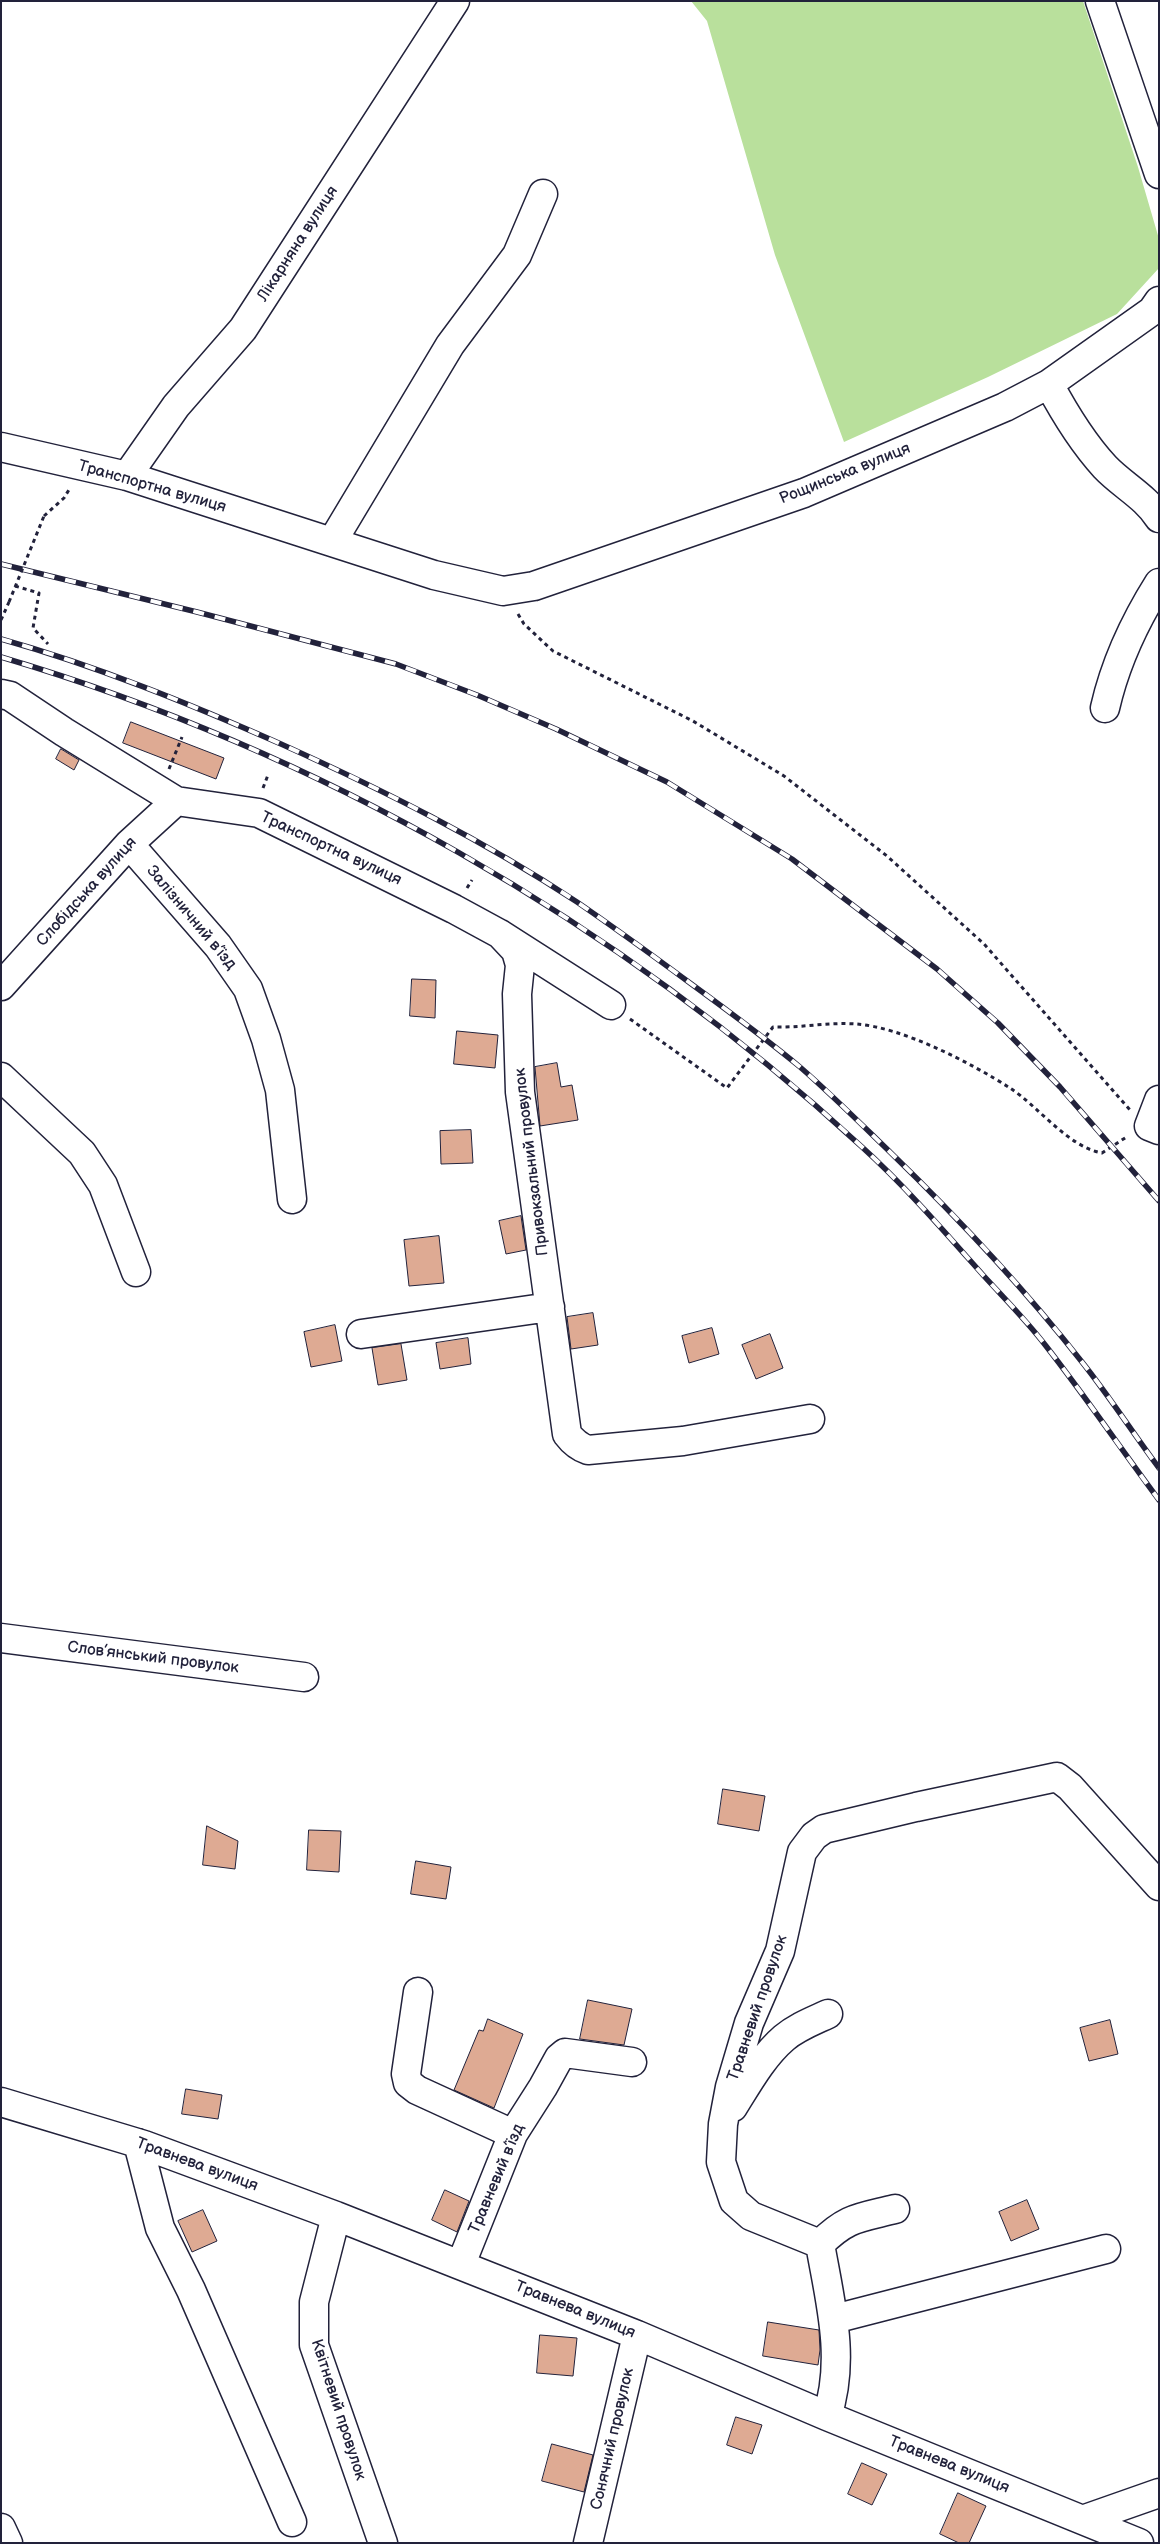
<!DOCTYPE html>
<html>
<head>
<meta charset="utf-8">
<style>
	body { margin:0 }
	#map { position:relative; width:1160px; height:2544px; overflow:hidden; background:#fff; font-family:"Balsamiq Sans",sans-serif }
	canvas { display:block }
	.frame { position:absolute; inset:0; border:2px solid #22223b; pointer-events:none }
</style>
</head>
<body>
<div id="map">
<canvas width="1160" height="2544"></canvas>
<div class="frame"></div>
</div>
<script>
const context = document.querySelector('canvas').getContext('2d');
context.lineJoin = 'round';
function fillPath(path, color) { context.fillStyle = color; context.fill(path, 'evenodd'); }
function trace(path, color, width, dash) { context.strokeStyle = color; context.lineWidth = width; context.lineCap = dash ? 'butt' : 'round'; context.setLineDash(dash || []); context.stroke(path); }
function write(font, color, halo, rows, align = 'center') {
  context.font = font + ' "Balsamiq Sans",sans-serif'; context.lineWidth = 5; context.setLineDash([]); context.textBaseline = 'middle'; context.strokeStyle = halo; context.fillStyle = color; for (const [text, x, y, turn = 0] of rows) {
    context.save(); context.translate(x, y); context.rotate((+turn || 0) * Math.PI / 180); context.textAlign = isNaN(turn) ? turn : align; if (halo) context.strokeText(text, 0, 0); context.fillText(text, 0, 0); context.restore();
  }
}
fillPath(new Path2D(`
	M691,1H1083L1138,167L1159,239V268L1117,314L988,377L844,442L775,255L707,21Z`), '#b9e09c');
const building = new Path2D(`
	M131,722L224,758L216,779L123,743Z
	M61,749L79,760L74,770L56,759Z
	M412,979L436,980L435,1018L410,1016Z
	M457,1031L498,1035L495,1068L454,1064Z
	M557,1063L561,1087L572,1085L578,1120L540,1126L535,1067Z
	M471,1130L473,1163L441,1164L440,1131Z
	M521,1216L526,1250L506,1254L499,1221Z
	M439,1236L444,1283L409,1286L404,1240Z
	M593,1313L598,1345L571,1349L567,1317Z
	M335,1325L342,1361L311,1367L304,1332Z
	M712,1328L719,1354L689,1363L682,1336Z
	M770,1334L783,1368L756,1379L742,1345Z
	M468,1338L471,1364L440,1369L436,1343Z
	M401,1344L407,1380L378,1385L372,1348Z
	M723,1789L765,1796L759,1831L718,1824Z
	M207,1826L238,1841L235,1869L203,1865Z
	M309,1830L341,1831L339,1872L307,1870Z
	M416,1861L451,1867L446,1899L411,1894Z
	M588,2000L632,2009L624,2045L580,2039Z
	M488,2019L523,2034L494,2108L454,2090L479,2030L483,2031Z
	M1110,2020L1118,2054L1089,2061L1080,2028Z
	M186,2089L222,2095L218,2119L182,2114Z
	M445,2190L469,2201L457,2232L432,2220Z
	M1027,2200L1039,2229L1011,2241L999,2212Z
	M203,2210L217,2241L192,2252L178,2221Z
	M768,2322L819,2330L820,2350L818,2365L763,2356Z
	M540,2335L577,2338L573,2376L537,2373Z
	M736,2417L762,2425L752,2454L727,2445Z
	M552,2444L593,2455L584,2492L542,2481Z
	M862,2463L887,2474L872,2505L848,2494Z
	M958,2493L986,2506L969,2543H959L940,2534Z`);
fillPath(building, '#deaa93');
trace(building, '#22223b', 1);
const minor = new Path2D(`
	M1100,1L1159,174
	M1049,384C1065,414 1082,442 1105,467C1122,485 1146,497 1159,518
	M1,447L127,476L434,575L503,591L534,586L804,493L1005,407L1049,384L1152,311L1159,301
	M127,476L176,406L243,329L455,1
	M332,542L450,345L517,255L543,194
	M1,694L10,696L64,732L176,801L259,813L454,909L500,934L611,1005
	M1105,708C1115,664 1135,621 1159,583
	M129,844L218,946L248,989L266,1039L280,1090L292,1199
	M500,934L516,951L520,965L517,994L520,1092L567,1434C573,1442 579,1447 588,1450L683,1441L810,1419
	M1,986L129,844L176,801
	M1,1077L82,1153L103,1185L136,1272
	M1159,1100L1149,1126L1159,1130
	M361,1334L550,1307
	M1,1638L304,1677
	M418,1992L406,2074L408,2083L417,2090L513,2134
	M1,2102L144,2145L336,2216L637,2335L827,2416L1139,2543
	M733,2107C748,2083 763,2056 784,2038C797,2027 813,2021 828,2014
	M138,2143L160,2228L191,2290L292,2522
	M336,2216L314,2302V2345L383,2543
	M820,2244C847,2217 859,2218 895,2209
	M461,2264L513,2134L543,2087L559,2058L565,2053L632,2062
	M834,2319L1106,2249
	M827,2416C846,2359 830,2301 820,2244L751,2216L734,2201L721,2162L723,2124L730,2087L749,2023L780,1951L802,1852L814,1836L824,1829L916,1807L1057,1777L1070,1787L1159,1886
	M1085,2519L1159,2493
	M1,2528L8,2543
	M588,2543L637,2335`);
trace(minor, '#22223b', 31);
trace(new Path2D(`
	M44,516L64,498L70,488
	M15,586L39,593L33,628L48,644
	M518,614L524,624L553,651L693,721L784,776L887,856L984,944L1130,1110
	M1,620L9,602
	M169,769L182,737
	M263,788L268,775
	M467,888L472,880
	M630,1019L727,1088L773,1027C800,1028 828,1022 856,1024C902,1027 971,1063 1010,1088C1038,1106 1068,1147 1102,1153L1128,1136`), '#22223b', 3, [4, 4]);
trace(minor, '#fff', 28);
const rail = new Path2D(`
	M1,564L197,612L396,664L477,695L556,729L667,782L792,859L937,969L998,1023L1060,1087L1159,1201
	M1,639C97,666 190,704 281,744C383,790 483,840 577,902C615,928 652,955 690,983C727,1010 764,1037 800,1067C831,1094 860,1123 890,1152C958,1218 1023,1287 1082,1362C1109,1396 1133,1433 1159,1468
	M1,657C319,751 618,922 862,1147C905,1186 944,1231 983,1275C1004,1298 1027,1321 1046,1346C1085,1396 1121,1449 1159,1500`);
trace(rail, '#22223b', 5.5);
trace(rail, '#fff', 4, [11]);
trace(new Path2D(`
	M9,602L44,516`), '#22223b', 3, [4, 4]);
write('16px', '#22223b', '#fff', [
	["Лікарняна вулиця",298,244,-57],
	["Рощинська вулиця",845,474,-22],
	["Транспортна вулиця",152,487,16],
	["Транспортна вулиця",331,849,25],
	["Слобідська вулиця",87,892,-48],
	["Залізничний в’їзд",191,918,50],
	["Привокзальний провулок",532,1162,-97],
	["Слов’янський провулок",153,1658,7],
	["Травневий провулок",758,2008,-71],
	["Травнева вулиця",197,2165,20],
	["Травневий в’їзд",497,2179,-67],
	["Травнева вулиця",575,2310,22],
	["Квітневий провулок",338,2410,72],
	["Сонячний провулок",613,2439,-77],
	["Травнева вулиця",949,2465,22]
]);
</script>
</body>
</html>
